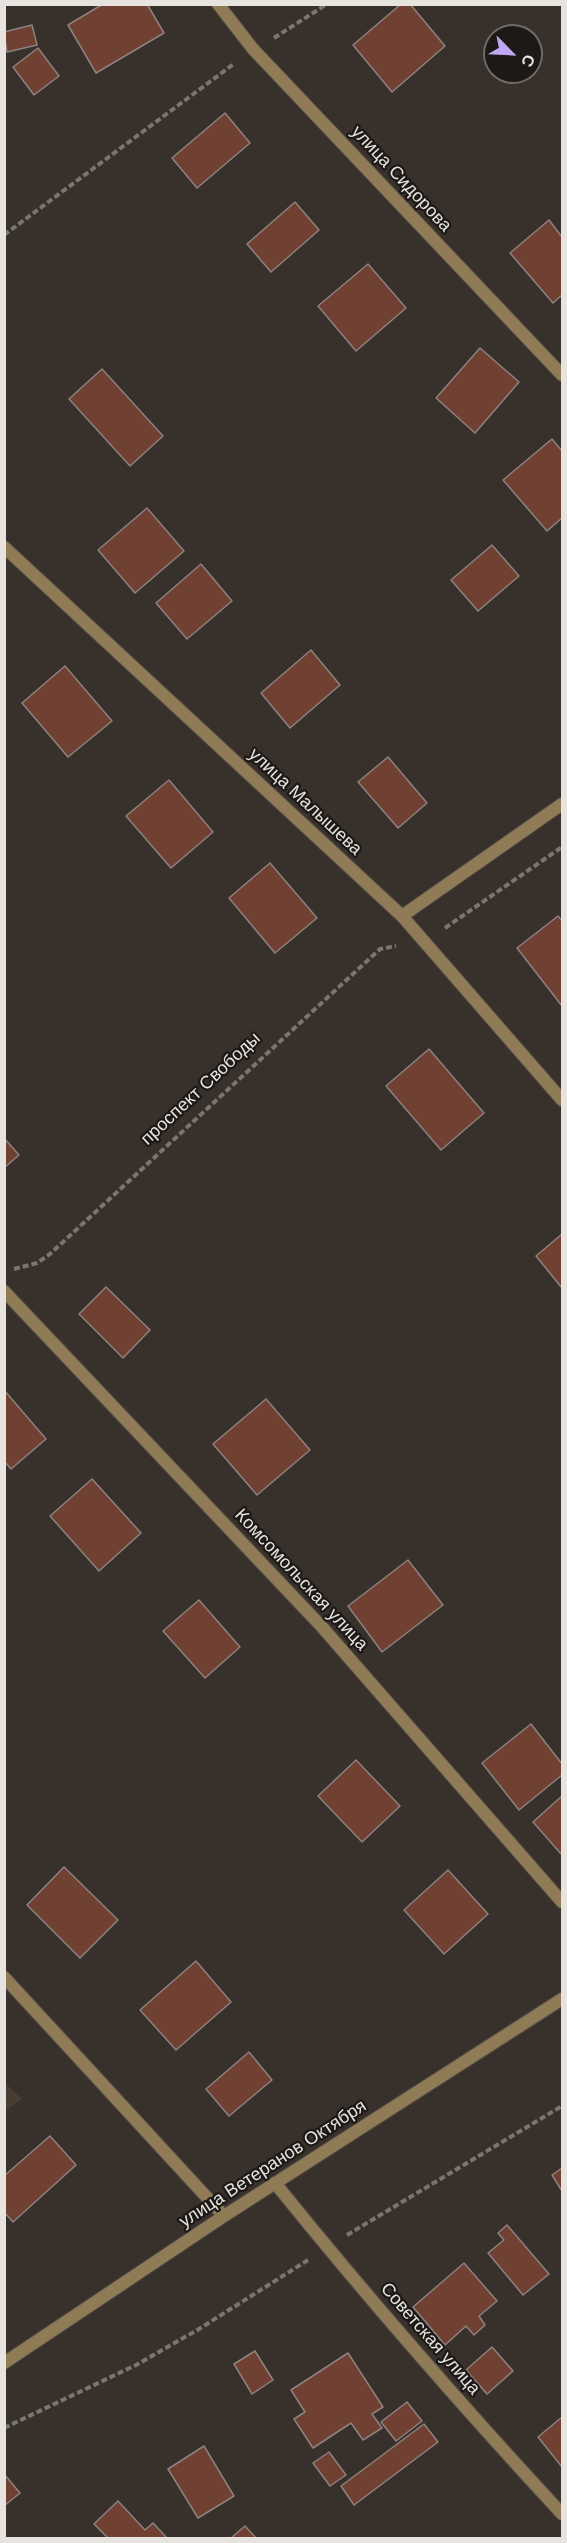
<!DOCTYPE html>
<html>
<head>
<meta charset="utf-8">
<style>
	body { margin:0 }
	#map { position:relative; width:567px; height:2543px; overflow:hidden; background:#38312b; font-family:Arial,sans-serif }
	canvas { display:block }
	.frame { position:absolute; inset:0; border:6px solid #e7e3df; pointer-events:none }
	.north { position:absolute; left:483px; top:24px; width:60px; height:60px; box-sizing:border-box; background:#1d1917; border:2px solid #6e6a67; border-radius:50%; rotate:114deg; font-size:16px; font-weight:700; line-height:24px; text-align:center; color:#e7e3df }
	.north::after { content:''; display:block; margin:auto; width:21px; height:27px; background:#c1a8f3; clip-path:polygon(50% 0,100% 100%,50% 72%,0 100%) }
</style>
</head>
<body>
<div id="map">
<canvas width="567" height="2543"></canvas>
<div class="frame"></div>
<div class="north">С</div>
</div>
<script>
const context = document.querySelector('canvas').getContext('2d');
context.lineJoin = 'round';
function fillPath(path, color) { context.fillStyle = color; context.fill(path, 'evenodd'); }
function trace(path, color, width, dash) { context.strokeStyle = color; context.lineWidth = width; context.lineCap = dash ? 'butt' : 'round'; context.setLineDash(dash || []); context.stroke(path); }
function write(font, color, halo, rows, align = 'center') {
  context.font = font + ' Arial,sans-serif'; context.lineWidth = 4.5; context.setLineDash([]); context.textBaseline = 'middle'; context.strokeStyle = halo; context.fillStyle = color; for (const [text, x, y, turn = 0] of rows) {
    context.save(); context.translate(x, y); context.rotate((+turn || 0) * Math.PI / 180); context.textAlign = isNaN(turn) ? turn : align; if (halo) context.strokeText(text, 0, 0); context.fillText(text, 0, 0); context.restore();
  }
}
fillPath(new Path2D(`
	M4,2082L22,2099L5,2111H4Z`), '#493c33');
const building = new Path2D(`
	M103,4H147L164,33L96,73L68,25Z
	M401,4H410L445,46L392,92L353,45Z
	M32,25L37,45L7,52L4,32Z
	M38,48L59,76L34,95L13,67Z
	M225,113L250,143L197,188L172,158Z
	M295,202L319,230L271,272L247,244Z
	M549,220L562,237V295L553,303L510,253Z
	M368,264L406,308L356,351L318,306Z
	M480,348L519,382L475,433L436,398Z
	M102,369L163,436L130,466L69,399Z
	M552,439L562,451V518L547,531L503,480Z
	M147,508L184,551L135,593L98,550Z
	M492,545L519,576L478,611L451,580Z
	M201,564L232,601L187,639L156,603Z
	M311,650L340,685L290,728L261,693Z
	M65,666L112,721L68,757L22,703Z
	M388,757L427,803L398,828L358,782Z
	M169,780L213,832L171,868L126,816Z
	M270,863L317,918L275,953L229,898Z
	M558,916L562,921V1006L517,948Z
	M429,1049L484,1113L441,1150L386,1086Z
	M4,1138L19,1155L4,1168Z
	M562,1234V1288L536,1256Z
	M106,1287L150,1330L123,1358L79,1314Z
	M4,1390L46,1439L11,1469L4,1461Z
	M266,1399L310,1450L257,1495L213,1444Z
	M92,1479L141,1533L99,1571L50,1516Z
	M408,1560L443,1605L382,1652L348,1606Z
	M199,1600L240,1647L205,1678L163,1631Z
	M531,1724L562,1764V1775L519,1810L482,1763Z
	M356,1760L400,1806L362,1842L318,1796Z
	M562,1796V1855L533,1822Z
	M64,1867L118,1920L80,1958L27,1905Z
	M448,1870L488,1914L444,1954L404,1910Z
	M196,1961L231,2002L176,2050L140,2010Z
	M249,2052L272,2080L229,2116L206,2089Z
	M50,2136L76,2165L13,2222L4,2212V2176Z
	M562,2168V2191L552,2175Z
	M507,2225L549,2274L523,2295L488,2253L504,2240L498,2233Z
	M464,2263L497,2301L479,2316L485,2325L474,2335L466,2326L445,2345L413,2307Z
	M492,2347L513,2371L487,2394L466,2370Z
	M255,2351L273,2380L252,2394L234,2364Z
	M348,2353L383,2407L372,2414L382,2428L363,2440L351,2423L313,2448L294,2419L305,2412L291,2390Z
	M407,2402L422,2421L396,2441L381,2422Z
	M562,2417V2467L538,2437Z
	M424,2424L438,2442L354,2505L341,2486Z
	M204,2446L234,2496L198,2518L168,2469Z
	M329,2452L346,2475L330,2486L313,2463Z
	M4,2474L20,2493L4,2506Z
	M118,2501L145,2530L153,2523L167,2538H108L94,2524Z
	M245,2526L256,2538H231Z`);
fillPath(building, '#704033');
trace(building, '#8d827f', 1.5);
const minor = new Path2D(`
	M218,4L253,49L562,375
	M4,547L402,916L562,1100
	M4,1291L322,1627L562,1902
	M275,2183C367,2297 463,2407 562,2514`);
const tertiary = new Path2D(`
	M402,916L562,804
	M4,1977L224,2216
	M4,2363L224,2216L562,1999`);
trace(minor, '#544d48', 14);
trace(tertiary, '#544d48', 14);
trace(new Path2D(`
	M274,38L327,4
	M4,235L235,63
	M445,928L562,847
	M14,1269L37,1263L50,1254L380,949L396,946
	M347,2235L562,2106
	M4,2428L136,2365L199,2329L308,2260`), '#7b7570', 4, [6, 3]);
trace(minor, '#8f7b55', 12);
trace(tertiary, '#8f7b55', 12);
write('18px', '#e7e3df', '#1d1917', [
	["улица Сидорова",401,179,47],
	["улица Малышева",305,802,43],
	["проспект Свободы",201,1089,-43],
	["Комсомольская улица",301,1580,47],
	["улица Ветеранов Октября",273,2164,-33],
	["Советская улица",430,2339,49]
]);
</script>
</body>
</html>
